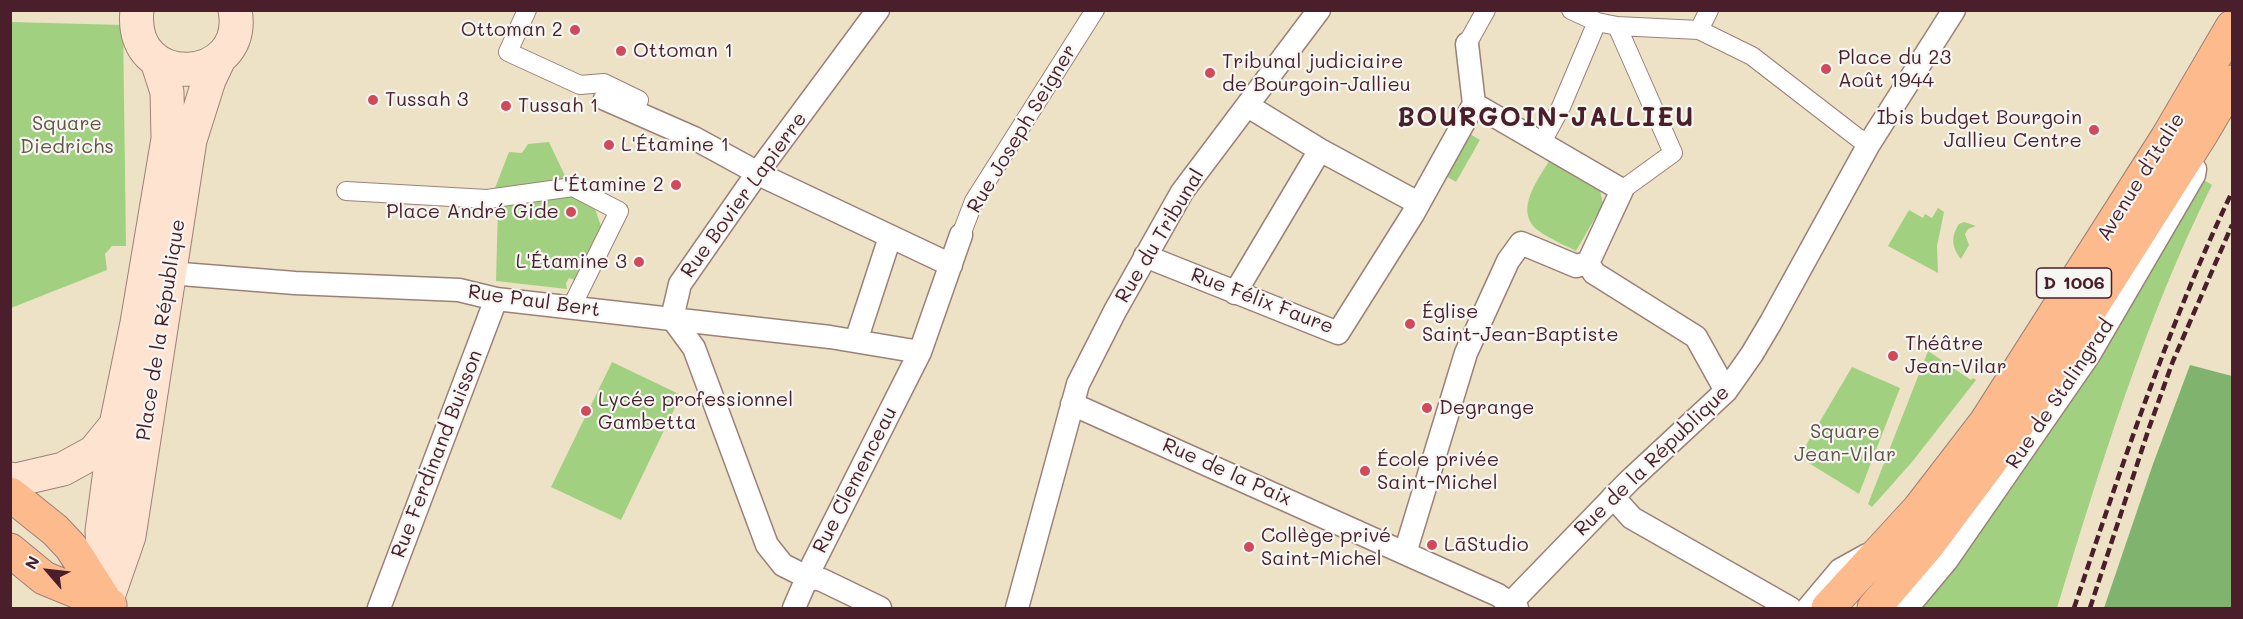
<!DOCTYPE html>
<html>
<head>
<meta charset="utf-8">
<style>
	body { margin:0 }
	#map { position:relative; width:2243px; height:619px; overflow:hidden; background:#ede2c5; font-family:Mali,sans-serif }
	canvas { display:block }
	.frame { position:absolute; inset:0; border:12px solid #4a1f2b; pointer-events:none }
	.north { position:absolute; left:18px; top:541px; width:60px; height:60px; -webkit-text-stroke:4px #f6f6f2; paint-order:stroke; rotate:298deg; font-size:16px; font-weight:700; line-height:24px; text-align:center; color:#4a1f2b }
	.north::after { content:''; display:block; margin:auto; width:21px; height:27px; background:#4a1f2b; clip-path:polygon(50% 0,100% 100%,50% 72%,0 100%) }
</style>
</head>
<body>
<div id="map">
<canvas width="2243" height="619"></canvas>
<div class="frame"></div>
<div class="north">N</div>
</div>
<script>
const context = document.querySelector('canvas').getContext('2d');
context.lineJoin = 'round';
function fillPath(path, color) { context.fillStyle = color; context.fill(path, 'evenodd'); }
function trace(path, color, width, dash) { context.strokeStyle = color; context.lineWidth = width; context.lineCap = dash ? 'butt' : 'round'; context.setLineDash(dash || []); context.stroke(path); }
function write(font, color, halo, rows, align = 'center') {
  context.font = font + ' Mali,sans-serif'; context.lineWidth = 4.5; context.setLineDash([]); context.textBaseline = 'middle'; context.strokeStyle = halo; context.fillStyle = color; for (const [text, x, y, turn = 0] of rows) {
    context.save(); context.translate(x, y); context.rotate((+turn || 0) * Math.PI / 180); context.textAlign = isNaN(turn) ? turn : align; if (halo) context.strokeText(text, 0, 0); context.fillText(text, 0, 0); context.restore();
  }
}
fillPath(new Path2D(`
	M11,22L123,25L126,246H112L105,254L107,270L11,308Z
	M1468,133L1480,140L1456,182L1444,175Z
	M549,142L567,180L594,206L602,229L577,281L569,278L566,283L567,289L496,281L498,206L495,188L509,152L522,153L528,144Z
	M1552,156L1599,185L1603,204L1576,251C1564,245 1544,236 1535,228C1514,207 1541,176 1552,156Z
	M2199,177L2212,185C2145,319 2101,465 2057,608H1913Z
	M1938,208L1944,212L1937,246L1938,273L1888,246L1909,210L1923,218L1925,214L1932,218Z
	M1964,222L1976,226L1968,229L1965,234L1969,245L1961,259C1951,247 1951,236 1959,224Z
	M1928,351L1946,363L1944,367L1951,371L1953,368L1971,380L1973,378L1976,380L1912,462L1872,507L1868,504Z
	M612,362L681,395L621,520L551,487Z
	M1852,367L1900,388L1859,494L1799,457Z`), '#a1d180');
fillPath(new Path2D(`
	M2190,365L2232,376V608H2104L2153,464Z`), '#80b36e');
const pedestrian = new Path2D(`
	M527,10L508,52L580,85L604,83L639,100
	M1571,10L1597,22L1617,26L1699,30L1752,56L1858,138L1869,144
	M1617,26L1673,153L1622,190
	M1699,30L1709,10
	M1467,44L1486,10
	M1542,142L1561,107L1597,22
	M346,191L487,199L573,187L619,211L571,308
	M961,235L974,201L1095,10`);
const minor = new Path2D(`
	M878,10L758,172L680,284L672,318L694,348L767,545L783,565L807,577L822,580L880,608
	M1467,44L1474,104
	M605,99L694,138L769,179L951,265
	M1248,106L1320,150L1418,203
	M1145,256L1338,333L1413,214L1474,104L1622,190L1588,263
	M1588,263L1594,273L1696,337L1726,391
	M156,272L295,283L459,290L496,299L830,337L920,352
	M1235,293L1320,150
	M856,341L890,237
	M1072,404L1498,595L1517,608
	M1613,497L1632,518L1790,608
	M1405,553L1466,353L1508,261L1521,243L1576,266L1588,263
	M379,608L496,299
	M794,608L813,564L920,352L961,235
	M1017,608L1078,384L1115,311L1182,192L1319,10
	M1506,608L1629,481L1726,391L1752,354L1771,322L1869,144L1954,10
	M1808,608L1840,570L1867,555
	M1907,608L1947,560L2089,355L2194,175L2195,169`);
const secondary = new Path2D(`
	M137,10C128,93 249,85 235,10
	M10,479L16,480L63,469L94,452L116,425
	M105,586L102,531L116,425L137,323L168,139L167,92L157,61
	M104,608L129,536L190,140L209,80L219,59`);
const primary = new Path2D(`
	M10,494L55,530L71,547L106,602
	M10,550L44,578L110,605
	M1828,608L1919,509L1986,422L2167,138L2232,27
	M1874,608L1927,546L2013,431L2202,133L2232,82`);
trace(pedestrian, '#9c8078', 20);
trace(minor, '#9c8078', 25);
trace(secondary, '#9c8078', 35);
trace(primary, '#9c8078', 35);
trace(pedestrian, '#fff', 18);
trace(minor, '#fff', 22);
trace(secondary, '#fee3d1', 33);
trace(primary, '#fcba8d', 33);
trace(new Path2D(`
	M2074,608C2121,468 2168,326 2232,192
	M2090,608L2149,428L2173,361L2232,225`), '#4a1f2b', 4.5, [9, 4.5]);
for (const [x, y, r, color] of [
	[575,30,6,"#d1495b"],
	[621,51,6,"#d1495b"],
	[1826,69,6,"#d1495b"],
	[1210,73,6,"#d1495b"],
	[373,100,6,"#d1495b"],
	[506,106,6,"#d1495b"],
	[2094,130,6,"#d1495b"],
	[609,145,6,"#d1495b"],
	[676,185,6,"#d1495b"],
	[571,212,6,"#d1495b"],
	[639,262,6,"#d1495b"],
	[1410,324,6,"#d1495b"],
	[1893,356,6,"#d1495b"],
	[1427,408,6,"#d1495b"],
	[586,411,6,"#d1495b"],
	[1365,471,6,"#d1495b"],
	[1432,545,6,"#d1495b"],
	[1249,547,6,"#d1495b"]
]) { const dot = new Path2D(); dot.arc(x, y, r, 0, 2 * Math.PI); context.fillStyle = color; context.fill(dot); trace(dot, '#f6f6f2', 2); }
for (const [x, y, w] of [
	[2074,283,75]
]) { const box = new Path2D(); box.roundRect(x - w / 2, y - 15, w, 30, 4.5); context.fillStyle = '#f6f6f2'; context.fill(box); trace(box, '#4a1f2b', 1.5); }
write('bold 18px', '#4a1f2b', null, [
	["D 1006",2074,283]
]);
write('20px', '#4a1f2b', '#f6f6f2', [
	["Ottoman 2",563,30,"right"],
	["Ottoman 1",633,51],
	["Place du 23",1838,58],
	["Août 1944",1838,81],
	["Tribunal judiciaire",1222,62],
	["de Bourgoin-Jallieu",1222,85],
	["Tussah 3",385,100],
	["Tussah 1",518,106],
	["Ibis budget Bourgoin",2082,118,"right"],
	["Jallieu Centre",2082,141,"right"],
	["L'Étamine 1",621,145],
	["L'Étamine 2",664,185,"right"],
	["Place André Gide",559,212,"right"],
	["L'Étamine 3",627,262,"right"],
	["Église",1422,312],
	["Saint-Jean-Baptiste",1422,335],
	["Théâtre",1905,344],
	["Jean-Vilar",1905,367],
	["Lycée professionnel",598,400],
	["Gambetta",598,423],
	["Degrange",1439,408],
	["École privée",1377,460],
	["Saint-Michel",1377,483],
	["Collège privé",1261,536],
	["Saint-Michel",1261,559],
	["LāStudio",1444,545]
], 'left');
write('20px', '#645444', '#f6f6f2', [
	["Square",67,124],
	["Diedrichs",67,147],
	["Square",1845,432],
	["Jean-Vilar",1845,455]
]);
write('20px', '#4a1f2b', '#f6f6f2', [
	["Rue Joseph Seigner",1022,129,-59],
	["Avenue d'Italie",2141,177,-58],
	["Rue Bovier Lapierre",744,195,-54],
	["Rue du Tribunal",1160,236,-59],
	["Rue Paul Bert",534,301,8],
	["Rue Félix Faure",1262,301,21],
	["Place de la République",161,330,-81],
	["Rue de Stalingrad",2060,394,-56],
	["Rue Ferdinand Buisson",437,454,-69],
	["Rue de la République",1652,461,-44],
	["Rue de la Paix",1227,472,24],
	["Rue Clemenceau",855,480,-63]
]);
context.letterSpacing = '1.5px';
write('bold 26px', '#4a1f2b', '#f6f6f2', [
	["BOURGOIN-JALLIEU",1546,118]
]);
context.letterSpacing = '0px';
</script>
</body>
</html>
